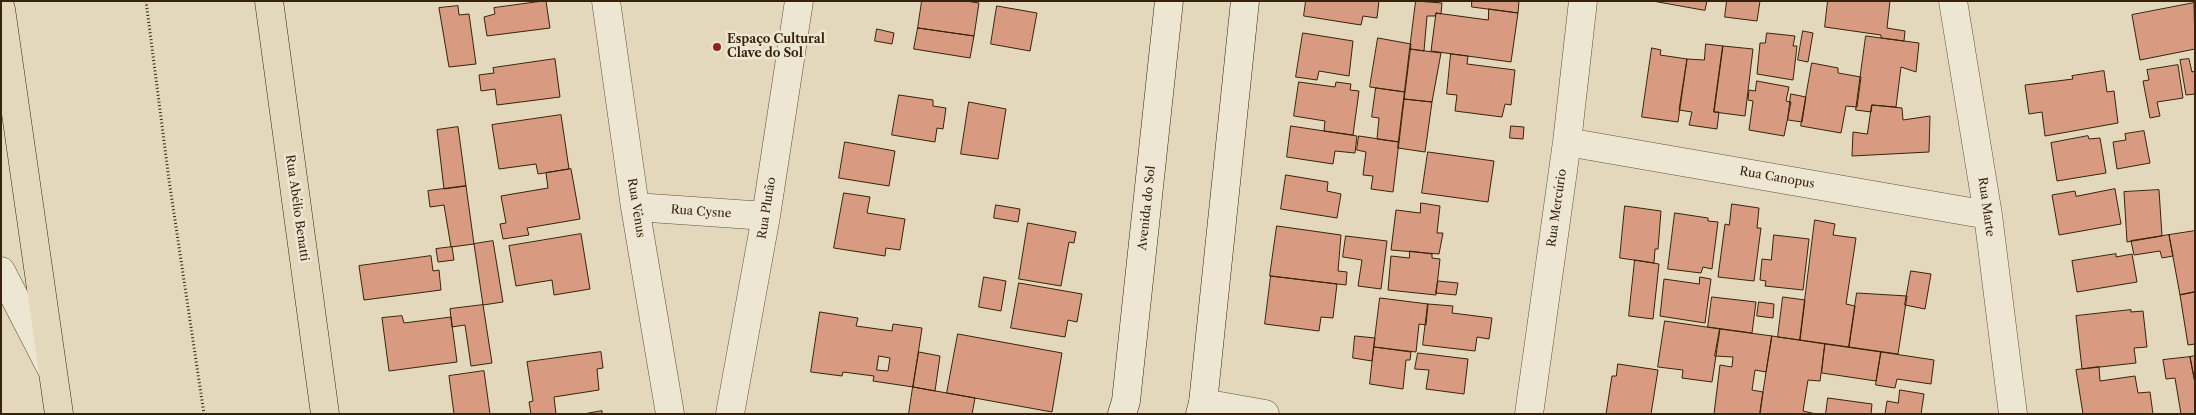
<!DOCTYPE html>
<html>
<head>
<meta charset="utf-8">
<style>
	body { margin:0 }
	#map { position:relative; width:2196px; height:415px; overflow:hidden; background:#e3d8bc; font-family:"Libre Caslon Text",serif }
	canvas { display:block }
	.frame { position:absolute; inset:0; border:2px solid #372309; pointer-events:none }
</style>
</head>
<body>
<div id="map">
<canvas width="2196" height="415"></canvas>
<div class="frame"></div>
</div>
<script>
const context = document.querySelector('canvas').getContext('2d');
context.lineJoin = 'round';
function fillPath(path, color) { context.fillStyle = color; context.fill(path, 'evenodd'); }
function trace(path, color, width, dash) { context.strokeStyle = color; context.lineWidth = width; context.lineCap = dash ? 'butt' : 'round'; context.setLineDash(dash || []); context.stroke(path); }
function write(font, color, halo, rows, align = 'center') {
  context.font = font + ' "Libre Caslon Text",serif'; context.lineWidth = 5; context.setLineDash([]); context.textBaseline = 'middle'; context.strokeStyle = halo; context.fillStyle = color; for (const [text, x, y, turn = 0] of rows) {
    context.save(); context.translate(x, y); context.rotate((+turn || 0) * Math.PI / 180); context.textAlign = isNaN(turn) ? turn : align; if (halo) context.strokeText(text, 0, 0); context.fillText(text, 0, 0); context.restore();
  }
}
const building = new Path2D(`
	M546,1L550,28L487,36L484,17L495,14L494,8Z
	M922,1H966L979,3L974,36L918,28Z
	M1306,1H1379L1377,18L1363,16L1361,25L1304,16Z
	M1416,1L1442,3L1441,14L1436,13L1435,16H1427L1424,51L1410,49Z
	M1472,1H1519L1518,13L1472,7Z
	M1653,1H1707L1705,10Z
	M1727,1H1760L1757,21L1725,17Z
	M1828,1H1890L1887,28L1905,31L1904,41L1881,38V35L1825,27Z
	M2194,3L2195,49L2140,60L2132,15Z
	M458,6L459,15L469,14L476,64L449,67L439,8Z
	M997,6L1037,13L1030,51L991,44Z
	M1489,9L1518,13L1511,62L1431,51L1436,13L1488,20Z
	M918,28L974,36L970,58L914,49Z
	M877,29L894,33L892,44L875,41Z
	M1803,31L1813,33L1808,62L1798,60Z
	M1303,33L1353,41L1349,76L1319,71L1317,80L1296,77Z
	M1767,33L1795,36L1793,46H1797L1793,80L1757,74L1760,43H1765Z
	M1866,36L1919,43L1916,72L1901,67L1896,107L1872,105L1871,112L1856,110Z
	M1378,38L1411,44L1405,92L1370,87Z
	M1706,44L1723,46L1714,112H1719L1717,129L1689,125L1692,112L1679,110L1687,59L1704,60Z
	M1723,46L1753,49L1745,116L1714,112Z
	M1652,48L1661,50L1660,55L1687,59L1678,122L1642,117Z
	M1410,49L1441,53L1432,102L1404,99Z
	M1451,54L1468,56L1467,64L1515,70L1511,105L1505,104L1502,117L1455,111L1457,95L1447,94Z
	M555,59L560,97L497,105L495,89L481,91L479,75L494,73L493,68Z
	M2189,59L2192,72L2195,71V94L2186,95L2180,60Z
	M1812,63L1838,68V73L1861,77L1857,107L1846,106L1841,133L1801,126Z
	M2178,65L2183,98L2157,102L2160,116L2150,118L2143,81L2149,80L2147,70Z
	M2104,71L2107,92L2114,91L2118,123L2045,136L2042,112L2029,114L2025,85L2073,79L2072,76Z
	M1757,81L1789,87L1786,101L1791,102L1784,136L1749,130L1753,101L1748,100L1749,90L1755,91Z
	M1299,82L1335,87L1336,82L1351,84L1350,90L1359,91L1353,135L1324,131L1325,121L1294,116Z
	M1376,88L1405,92L1399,142L1377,139L1379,118L1372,117Z
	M1791,94L1806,97L1802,122L1788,120Z
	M899,95L933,100V106L946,108L943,129L937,128L935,142L892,135Z
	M1404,99L1432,102L1425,152L1398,148Z
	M969,102L1006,109L998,159L961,154Z
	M1872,105L1902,108L1903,120L1930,116L1929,152L1852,156L1853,132L1867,134Z
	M561,115L569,169L538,174L536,164L499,169L492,125Z
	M1291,126L1357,136L1355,153L1335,151L1333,164L1287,157Z
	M1511,126L1524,127L1523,139L1510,138Z
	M458,127L466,186L444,189L437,130Z
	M2144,131L2150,163L2117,169L2113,142L2126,140L2125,134Z
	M1359,136L1399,142L1393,192L1371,189L1373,176L1363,175L1366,152L1357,150Z
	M2088,136L2089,139L2100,138L2106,173L2057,181L2051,143Z
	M845,142L895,151L889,186L839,178Z
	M1428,152L1494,161L1488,202L1422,193Z
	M571,169L580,219L527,228L529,235L503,239L500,224L506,223L501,196L548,188L546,173Z
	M1286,175L1328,182L1327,191L1341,194L1337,218L1281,209Z
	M466,186L474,244L451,247L444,205L430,207L428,191Z
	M2115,189L2121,224L2059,235L2052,195L2075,191L2076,196Z
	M2159,190L2162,236L2127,242L2124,192Z
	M844,193L870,197L867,213L905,219L900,250L886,248L885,256L834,248Z
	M1421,203L1440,206L1437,233H1443L1439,254L1391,250L1396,210L1420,213Z
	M1732,204L1759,208L1757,228H1761L1754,281L1718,277L1725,224L1729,225Z
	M996,205L1020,209L1018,222L994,218Z
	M1625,206L1661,211L1658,249H1655L1654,263L1620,258Z
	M1675,213L1708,218V221L1718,222L1712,269L1703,267L1701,273L1668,269Z
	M1815,220L1835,224L1833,235L1856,238L1846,304L1855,306L1849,347L1800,340Z
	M1028,223L1076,232L1074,243L1069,242L1061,286L1019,279Z
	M1277,226L1341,235L1338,271L1347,272L1346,285L1270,276Z
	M2195,231V292L2180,295L2169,235Z
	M581,234L590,289L554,295L552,280L516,286L509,246Z
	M1774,235L1809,239L1803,290L1765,286L1766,281L1760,280L1762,259L1771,260Z
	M2169,235L2173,256L2162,258L2160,251L2134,255L2131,241Z
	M1346,236L1387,241L1381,289L1358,286L1362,260L1343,257Z
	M493,241L503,302L483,305L474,244Z
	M452,247L454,260L438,262L436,249Z
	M1410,251L1432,254V258L1440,259L1436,295L1388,290L1391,256L1409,258Z
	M2116,254V257L2132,254L2137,282L2077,292L2072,261Z
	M431,256L433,271L439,270L441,290L364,300L359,266Z
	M1635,260L1659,264L1653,319L1629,316Z
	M1911,271L1931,274L1925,309L1905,305Z
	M1271,276L1337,284L1333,318L1321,317L1319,331L1265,324Z
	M984,277L1006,281L1001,311L979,307Z
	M1700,277L1711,279L1705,323L1660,316L1664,279L1699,284Z
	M1438,281L1458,283L1456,295L1436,293Z
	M1019,283L1082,294L1077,322L1068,320L1065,337L1011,328Z
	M2195,292V344L2188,345L2180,295Z
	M1857,293L1907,296L1898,354L1849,347Z
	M1712,297L1756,302L1752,333L1708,327Z
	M1783,297L1805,300L1800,340L1778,337Z
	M1380,298L1428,304L1426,325L1419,324L1416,352L1374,347Z
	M1759,302L1774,304L1773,318L1757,316Z
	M1428,304L1453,306L1452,313L1492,318L1489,339L1477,337L1475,351L1423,345Z
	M483,305L492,363L471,366L465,325L452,327L450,309Z
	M2131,310V312L2143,311L2147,347L2134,348L2136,363L2082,369L2076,316Z
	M820,312L858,318L856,326L892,331L893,324L922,328L913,387L873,381L874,376L843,372L842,376L811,372Z
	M402,316L404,323L451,317L457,362L389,371L382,318Z
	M1665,321L1720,329L1712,382L1682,378L1683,370L1658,367Z
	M1720,329L1772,336L1766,372L1755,370L1752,390L1763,392L1760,414H1714L1720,365L1732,367L1733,357L1715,356Z
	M958,334L1062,353L1052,412L947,393Z
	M1355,336L1375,338L1372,361L1353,358Z
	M1772,336L1825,344L1820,381L1808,380L1803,411L1816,414H1760Z
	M1825,344L1881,352L1876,381L1822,373Z
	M1374,347L1411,352L1410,360H1406L1403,389L1370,384Z
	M601,352L603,368L597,369L599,390L554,397L556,414H531L529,402L533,401L527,362Z
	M919,352L940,356L935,391L913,387Z
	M1881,352L1934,360L1931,384L1897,379L1895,388L1876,385Z
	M1418,353L1468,359L1464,394L1426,389L1429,370L1415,369Z
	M879,356L890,358L888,371L877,370Z
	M2195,356V383L2190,357Z
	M2190,357L2195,383V414H2181L2175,378L2166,379L2163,360Z
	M1618,364L1658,370L1651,414H1606L1612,376H1616Z
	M2099,367L2100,381L2135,376L2138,393L2150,392L2153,414H2083L2076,370Z
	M484,371L490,414H454L449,376Z
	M913,387L975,398L972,414H909Z
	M1900,390L1924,394L1921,414H1885L1887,401L1898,403Z
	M1828,398L1872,404L1871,414H1826Z
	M602,411V414H584Z`);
fillPath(building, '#d89b81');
trace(building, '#372309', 1);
const street = new Path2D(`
	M606,1L635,207L670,414
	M1953,1L1988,215L2013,414
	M1567,142L1988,215
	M635,207L766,216
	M1,271L51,368
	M1203,403L1265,414
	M730,414L766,216L799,1
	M1529,414L1567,142L1583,1`);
const secondary = new Path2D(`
	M1122,414L1126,401L1169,1
	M1200,414L1203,403L1245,1`);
const primary = new Path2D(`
	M269,1L325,414
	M1,9L59,414`);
trace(street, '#625036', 29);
trace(secondary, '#372309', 29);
trace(primary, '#372309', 29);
trace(new Path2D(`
	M146,1L169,180L204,414`), '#372309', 3, [1, 2.5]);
trace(street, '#ede6d3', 28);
trace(secondary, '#ede6d3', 28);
trace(primary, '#e3d8bc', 28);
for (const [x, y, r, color] of [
	[717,47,5,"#8f2418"]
]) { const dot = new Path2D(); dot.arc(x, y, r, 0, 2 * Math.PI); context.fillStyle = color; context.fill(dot); trace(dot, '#ede6d3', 2); }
write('bold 12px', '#372309', '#ede6d3', [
	["Espaço Cultural",727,40],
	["Clave do Sol",727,54]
], 'left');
write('12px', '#372309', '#ede6d3', [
	["Rua Canopus",1777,178,10],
	["Rua Marte",1986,207,82],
	["Rua Abélio Benatti",297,208,82],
	["Rua Vênus",636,208,81],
	["Rua Plutão",767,208,-81],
	["Avenida do Sol",1147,208,-84],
	["Rua Mercúrio",1557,208,-82],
	["Rua Cysne",701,212,4]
]);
</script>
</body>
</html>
